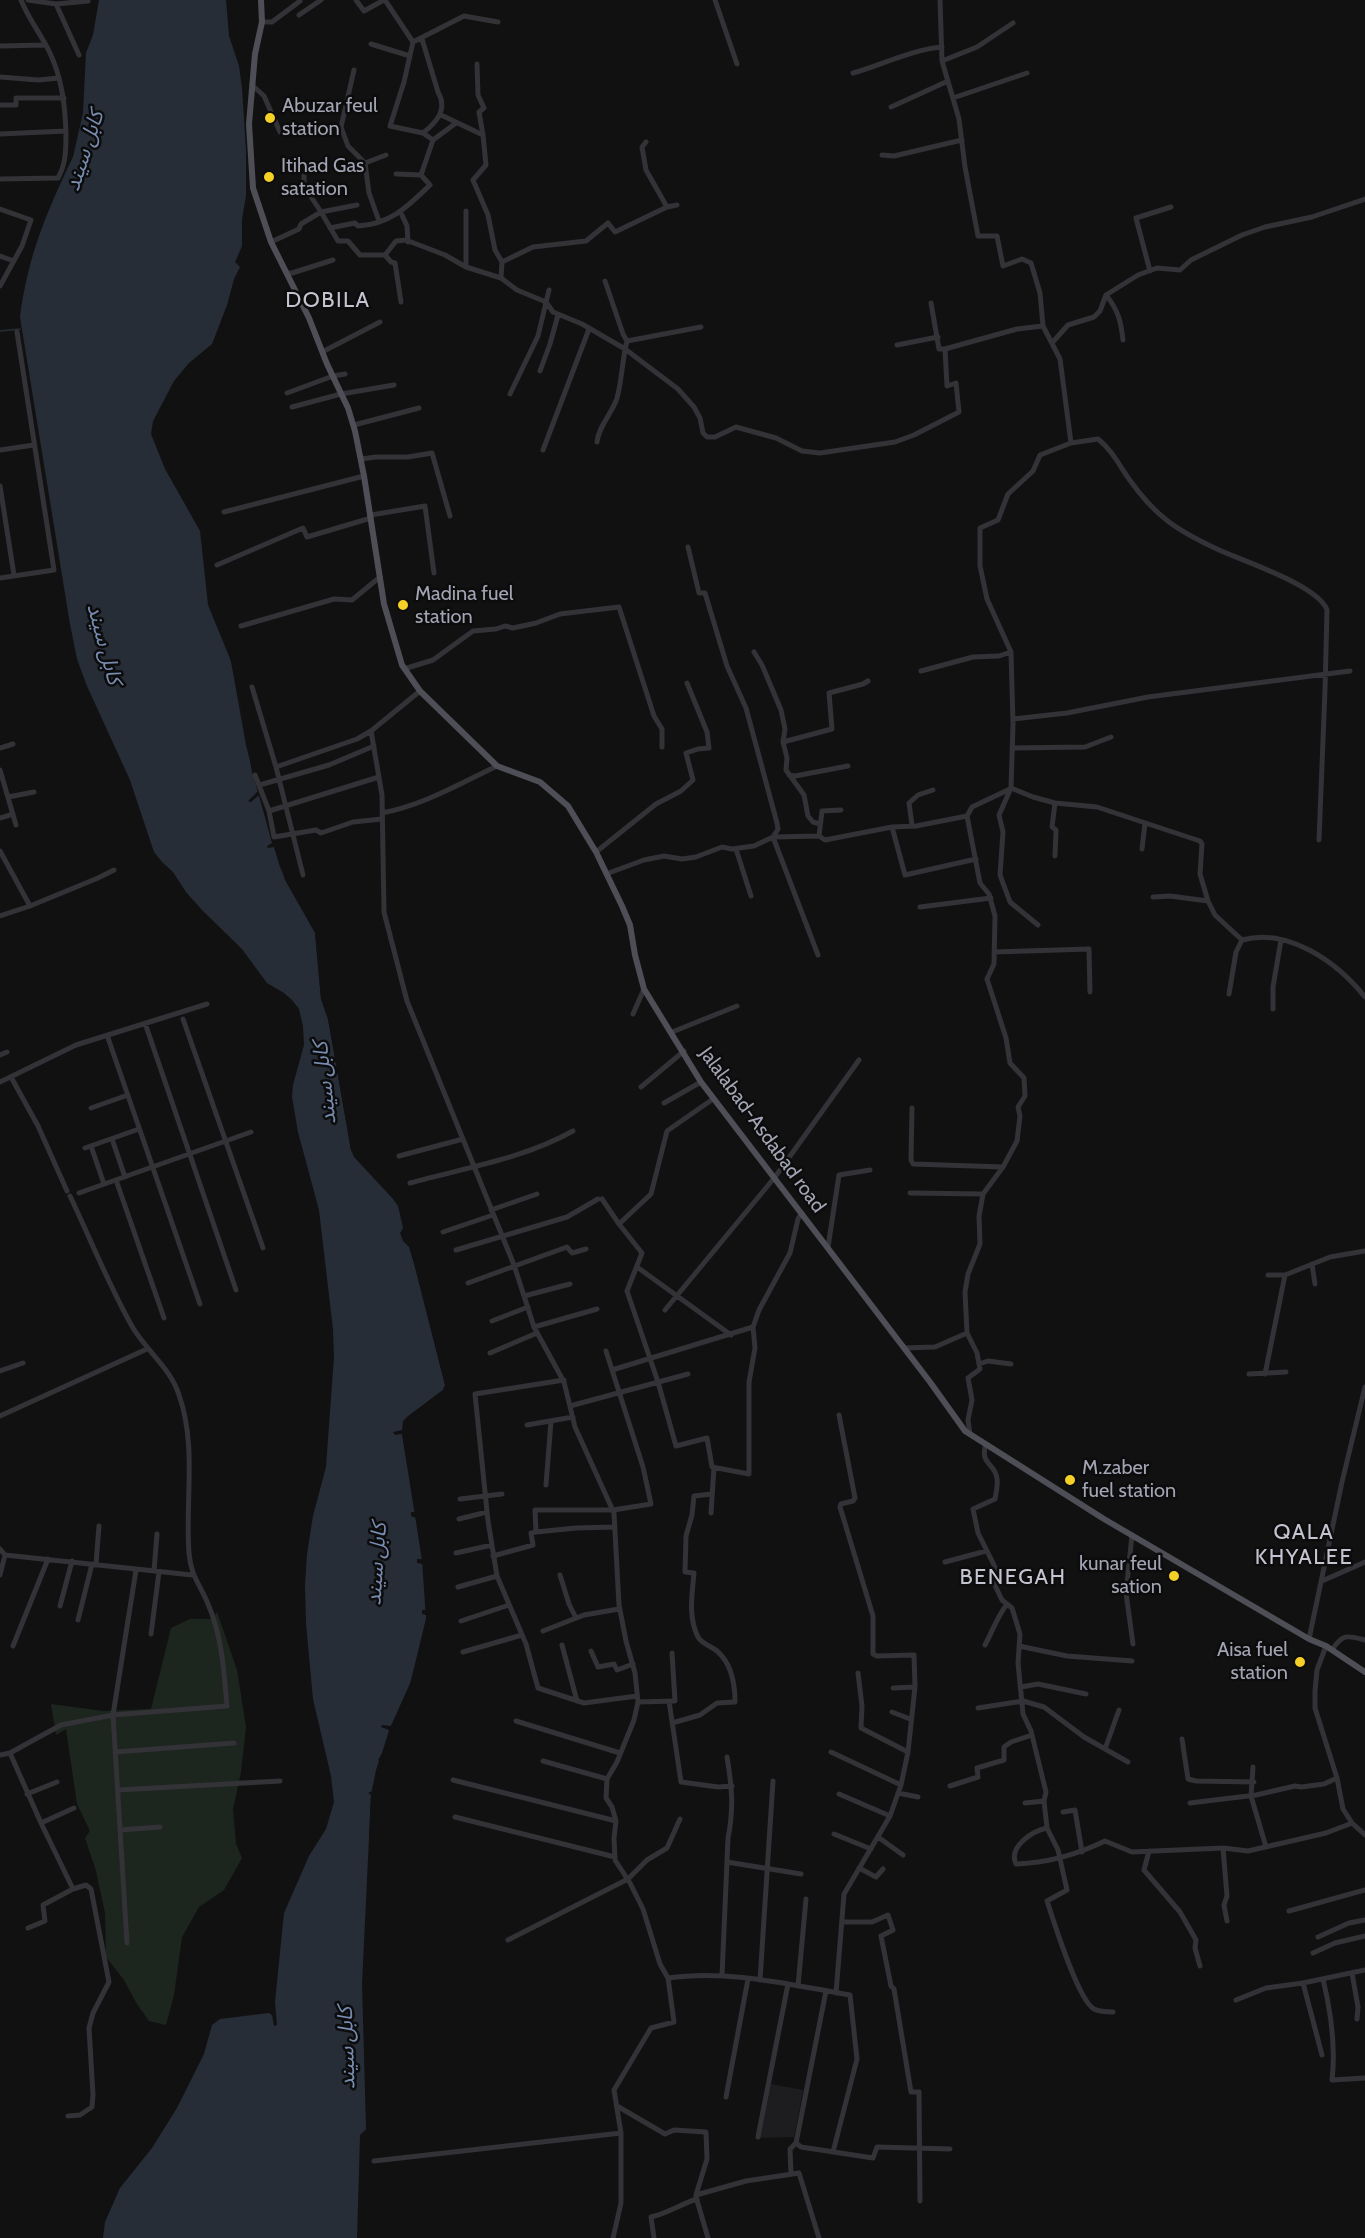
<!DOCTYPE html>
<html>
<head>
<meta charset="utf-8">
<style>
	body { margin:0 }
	canvas { display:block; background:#111112 }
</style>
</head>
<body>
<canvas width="1365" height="2238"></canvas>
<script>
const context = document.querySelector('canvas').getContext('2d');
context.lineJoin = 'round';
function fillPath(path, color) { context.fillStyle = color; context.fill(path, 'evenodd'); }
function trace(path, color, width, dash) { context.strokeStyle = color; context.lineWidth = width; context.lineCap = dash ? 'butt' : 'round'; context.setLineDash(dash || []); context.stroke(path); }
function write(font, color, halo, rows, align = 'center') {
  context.font = font + ' Cabin,"Noto Sans Arabic",sans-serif'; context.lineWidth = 5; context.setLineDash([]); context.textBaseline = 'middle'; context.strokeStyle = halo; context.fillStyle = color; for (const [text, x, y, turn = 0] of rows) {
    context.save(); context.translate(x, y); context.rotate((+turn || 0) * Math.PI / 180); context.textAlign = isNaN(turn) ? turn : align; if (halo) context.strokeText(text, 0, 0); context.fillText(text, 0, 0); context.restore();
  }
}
fillPath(new Path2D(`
	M771,2084L803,2090L794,2137L760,2138Z`), '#1d1d1f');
fillPath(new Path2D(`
	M217,1612L237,1670L246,1727L241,1772L233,1809L236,1844L242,1858L224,1890L199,1907L182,1937L174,1995L166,2025L149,2021L137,2004L124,1980L106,1957L105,1913L96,1871L85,1838L90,1831L77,1804L66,1729L56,1735L51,1704L103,1711L151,1709L171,1628L190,1619H212Z`), '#1d251f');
fillPath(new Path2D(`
	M99,0H226L229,36L239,66L242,88L246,151V196L242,219V246L235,262L240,267L234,279L227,305L212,344L189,363L174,381L153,421L151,434L165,469L200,531L208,605L233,666L252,772L280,867L315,932L321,999L328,1019L351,1150L354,1157L393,1199L398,1206L403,1228L400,1233L403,1241L409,1247L416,1270L445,1385L443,1390L407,1417L402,1434L422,1560L426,1619L413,1677L391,1726L376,1770L371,1795L362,1984L366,2129L360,2135L357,2238H103L105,2222L120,2188L152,2148L177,2108L204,2054L212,2025L220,2019L269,2013L272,2015L274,2026L277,2025L275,2002L284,1913L309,1856L326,1829L334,1802L331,1776L313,1699L306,1623L305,1586L307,1554L313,1516L326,1467L334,1357L333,1329L319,1210L298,1132L292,1097L293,1085L304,1045L303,1026L299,1009L292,1000L284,993L267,983L242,949L202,910L186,892L173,872L162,862L154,852L130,780L87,686L77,659L70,624L20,317C28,256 46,213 73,157L83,113L86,53L93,35Z`), '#272d36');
fillPath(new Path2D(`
	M228,645L235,668L240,705L253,770L278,852L288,878L318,934L324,999L331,1019L355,1154L351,1150L328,1019L321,999L315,933L285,880L274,847L268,848L267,846L272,843L259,795L251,802L248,801L258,791L246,745Z
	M409,1244L412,1248L420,1277L448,1387L445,1392L409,1419L405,1426L425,1560L429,1619L416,1678L393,1727L376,1781L372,1839H369L371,1795L368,1793L372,1791L379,1761L378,1760L384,1750L389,1730L381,1727L382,1725L391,1726L410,1684L426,1619V1615L422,1614V1610H426L423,1564L417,1563V1559H422L416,1518L411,1516V1512H415L414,1502L402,1434L395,1435L393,1432L402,1430L403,1421L407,1417L443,1390L445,1385Z`), '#111112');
trace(new Path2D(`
	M0,331L20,329`), '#272d36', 1.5);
trace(new Path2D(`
	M28,0L56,4L88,1
	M356,0L364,11L384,0
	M385,0L413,42L464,16L498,22
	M715,0L737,64
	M940,0L942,61L959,119L965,167L978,236H997L1003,266L1022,259L1031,263L1040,293L1043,326L1060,359L1071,443L1040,455L1033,471L1008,494L998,520L980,528V566L987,599L1011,652L1013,724L1011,788L999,815L1003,832L1000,875L1010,902L1038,925
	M56,4L79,55
	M299,15L321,0
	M262,22H272L300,1
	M420,40L422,39L438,92C448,109 437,122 423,133
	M371,44L410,56
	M0,46L46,45
	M942,61L977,47L1013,23
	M477,64L478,95L484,108L479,112L483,135
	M354,70L341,127L348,146L365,163L369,193L379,221
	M853,73C881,65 914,49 942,47
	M0,77L38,80L59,78
	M252,85L264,96L280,132
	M953,98L1027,73
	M0,105H16V98H64
	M891,107L948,81
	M441,115L483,135L486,165L473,180L488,215L495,250L502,262L501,278
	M0,134L66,131
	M433,140L456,123
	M646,142L642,147L646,170L667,207
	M882,155L894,156L962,140
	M365,163L386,155
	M304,173V186L321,212L357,205
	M396,174L421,175
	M0,179L58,178C66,164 66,149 66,133C65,105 62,79 50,53C41,34 29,20 21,0
	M0,209L31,220L22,246L0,286
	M466,211V267
	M401,213L407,226L408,242
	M330,228L355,223L358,226C391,224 408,206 430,185L421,175L433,140L423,133L390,126L404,82L413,42
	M271,242L299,229L301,224L321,212L338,241H348L360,255H385L396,241L406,240L445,255L466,267L501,278L517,290L546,302L553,312L582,324L625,349L678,389L694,407L700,418L703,433L707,437H715L736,427L776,438L802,451L820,453L895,442L914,435L959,412L956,383L947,386L945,349L1017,329L1043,326
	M385,255L391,262L395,263L401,302
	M0,256L14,261
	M502,262L533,247L586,241L608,223L615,232L667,207L677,205
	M1150,271L1136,218L1171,207
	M286,273H292L333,260
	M605,281L623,334L627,341
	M1106,295C1118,310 1121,321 1123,340
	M931,303L939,349H945
	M1052,343L1068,325L1094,317L1100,311L1106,295L1138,275L1157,268L1180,270L1191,260L1242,235L1265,227L1312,217L1365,199
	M897,345L938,337
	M324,351L380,322
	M540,371L550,344L558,315
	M287,393L333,376L345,374
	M510,394L538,336L549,290
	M292,407L341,394L394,385
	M354,425L419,408
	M597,442C599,425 612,414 617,398C622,381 622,360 627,341L701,327
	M1071,443L1098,439C1112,450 1119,465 1129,479C1155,516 1176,530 1217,549C1242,561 1318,585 1327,610L1325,690L1319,840
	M0,450L34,445
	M543,450L589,329
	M361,459L376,457H408L432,453L450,516
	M0,486L14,575
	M224,512L364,476
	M371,515L425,506L434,573
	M688,547L699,593H705L727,666L746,708L777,823L778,829L773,837L818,955
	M217,565L303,528L307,537L371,518
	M0,578L54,570L17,332
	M241,626L334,599L352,600L380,577
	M754,652L762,665L781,710L785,729L783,742L787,758L786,770L804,795L808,816L813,822L820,824
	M404,669L433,660L473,631L496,629L505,626L513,628L536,623L560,614L619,607L654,716L662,729V747
	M921,671L973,657L999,656L1011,652
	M252,687L276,767L303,875
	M420,691L371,731L382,795L384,912L407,1001L514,1265L534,1327L564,1382L575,1427L614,1513L619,1605L626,1641L635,1673L638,1702L634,1720L617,1762L607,1779L606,1798L612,1807L616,1821L614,1838L615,1860L630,1883L643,1909L660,1964L668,1978L674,2022L651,2028L614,2090L621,2133V2203L613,2238
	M1013,719L1067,713L1148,697L1350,671
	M783,742L832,729L829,693L863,684L868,681
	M0,748L13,744
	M1012,748L1085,747L1111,737
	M276,767L357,739L371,731
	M0,770L16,825
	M255,775L269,811L274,837L316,830L321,833L353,822L382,819
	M789,775L795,776L848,766
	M263,784L329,765L374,746
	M1011,788L1033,797L1055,803L1097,807L1200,841L1202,844L1200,874L1208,901L1215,915L1242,940C1288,927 1337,962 1365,997
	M8,797L34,792
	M269,811L379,777
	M382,813C424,805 459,784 497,766
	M967,816L980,883L989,894L995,916L994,964L987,979L1006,1038L1010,1063L1024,1078L1025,1096L1018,1107L1020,1116L1017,1141L1003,1167L983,1194L979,1216L980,1244L968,1274L965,1292L967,1333L977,1353L980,1369L968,1378L972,1400L968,1420L970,1434
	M0,818L13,814
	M912,825L909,803L918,795L933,790
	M892,827L905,875L976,859
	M819,836L822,811L841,810
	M736,849L751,896
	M1142,849L1145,823
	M0,851L30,906
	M596,852L656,804L681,791L693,780L686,753L698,749L709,748L707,732L687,683
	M1055,856L1056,830L1052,827L1055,803
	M606,874L644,860L664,856L682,859L696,857L722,847L732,849L754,846L773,837L819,836L825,840L892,827L916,826L967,816L972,807L1010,789
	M1153,897L1170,896L1208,901
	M920,907L991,898
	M0,916L30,906L98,878L114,870
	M994,952L1089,949L1090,992
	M1229,994L1236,952L1242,940
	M1273,1009V987L1281,940
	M633,1014L644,989
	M183,1019L263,1248
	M145,1023L236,1290
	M672,1032L737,1006
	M107,1035L200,1304
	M0,1055L7,1052
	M11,1077L38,1126L67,1191
	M0,1082L76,1045L207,1004
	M641,1087L684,1051
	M713,1099L667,1131L651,1194L619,1224L642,1253L627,1291L658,1382L676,1446L707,1438L712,1467L749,1474V1382L755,1348L753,1327L759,1310L790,1253L798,1219L802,1213
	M664,1103L701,1082
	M91,1108L128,1095
	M912,1108L911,1160L913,1164L1003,1167
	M112,1139L125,1177
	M91,1146L104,1184
	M85,1148L139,1129
	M399,1156L463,1139
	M116,1180L164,1318
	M410,1183C464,1168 523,1159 573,1131
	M79,1193L251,1132
	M910,1193L983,1194
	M602,1199L619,1224
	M491,1210L537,1194
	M443,1232L493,1215
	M828,1247L839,1175L870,1170
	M456,1250L567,1217L598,1199
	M1312,1264L1315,1284
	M637,1267L731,1335
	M1268,1275H1285L1330,1257L1365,1251
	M468,1283L567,1247L572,1253L586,1249
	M524,1296L570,1284
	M665,1310L775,1177L859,1060
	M492,1321L528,1307
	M534,1327L597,1309
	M904,1348L935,1347L967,1333
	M490,1353L537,1333
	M979,1364L988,1361L1011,1364
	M612,1370L753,1327
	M0,1371L23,1363
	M1249,1374L1286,1372
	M1265,1374L1285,1275
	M564,1380L475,1394L488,1521L497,1576L526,1644L538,1688L584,1703L637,1696
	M570,1406L688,1374
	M0,1416L147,1349
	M527,1425L573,1417
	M986,1444C979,1465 996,1463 997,1479C998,1485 996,1493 995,1499L973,1509L978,1533L996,1569L991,1577L1002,1600L1012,1608L1020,1634L1018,1663L1023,1714L1031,1731L1046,1792L1044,1801L1047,1828L1058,1850L1067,1890L1047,1901C1054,1922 1078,2000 1094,2009C1100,2012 1106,2012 1113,2012
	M546,1485L551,1421
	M460,1499L502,1494
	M711,1513L714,1467
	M459,1519L487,1512
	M536,1532L576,1528L615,1527
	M1132,1535L1126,1593L1133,1644
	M0,1549L5,1555L192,1575
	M456,1553L492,1545
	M493,1556L533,1545L531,1533L536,1532L535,1510H613L651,1504L643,1467L606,1351
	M945,1562L986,1551
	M96,1564L99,1526
	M154,1571L157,1534
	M0,1575L5,1555
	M560,1575L569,1604L576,1618
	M1322,1581L1365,1562
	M458,1587L497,1576
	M60,1606L72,1561
	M78,1620L92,1564
	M461,1621L509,1605
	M543,1631L584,1615L619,1609
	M151,1634L159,1572
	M1309,1639L1342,1482L1365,1387
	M562,1645L577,1701
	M985,1645C993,1630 997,1617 1007,1604
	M13,1646L48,1559
	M1019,1646L1067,1656L1132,1661
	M1326,1646L1317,1670L1315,1691V1708L1337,1778L1343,1809L1352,1823L1365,1835
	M1332,1650C1342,1634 1347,1635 1365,1640
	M591,1651L598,1667L614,1664L617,1670L633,1664
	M463,1652L522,1635
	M858,1673L862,1706L861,1728L908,1752
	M1021,1687L1038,1684L1086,1694
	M893,1688L915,1687
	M669,1701L681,1782L718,1787L732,1786
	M638,1702L675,1701L672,1653
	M978,1708L1023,1701L1044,1707L1084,1737L1128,1762
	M892,1712L910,1719
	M516,1721L620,1753
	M672,1723L700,1715L717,1703L735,1702C735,1684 731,1663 717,1651C711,1646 702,1644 698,1637C688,1617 692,1595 694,1573L685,1572L686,1536L692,1515L694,1496L712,1494
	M1182,1739L1188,1779L1196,1781L1254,1782
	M1105,1749L1119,1710
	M115,1752L234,1743
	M831,1752L901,1785
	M10,1753L61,1725L113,1715L227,1706C224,1672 222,1636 208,1604C200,1584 191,1577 189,1553C185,1501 197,1446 179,1395C171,1369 147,1351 133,1328C109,1286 91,1240 70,1196
	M0,1755L10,1753L41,1823L73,1889L86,1885L91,1889L109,1982L93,2013L89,2028L93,2095L92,2107L80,2115L68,2116
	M543,1761L607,1779
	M1253,1767L1251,1796L1266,1847
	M453,1780L616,1821
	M950,1786L978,1777L977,1768L1004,1760V1747L1011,1742L1032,1735
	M118,1790L280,1781
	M898,1793L918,1797
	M27,1794L57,1782
	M839,1794L890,1816
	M1025,1803L1044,1801
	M1190,1803L1256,1795L1295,1786L1301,1787L1324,1784L1337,1778
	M1063,1812L1075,1810L1082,1852
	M455,1817L615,1857
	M41,1823L74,1808
	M1047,1828C1032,1831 1008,1847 1016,1864C1048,1863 1076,1855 1105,1841L1132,1852L1223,1848L1248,1851L1326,1833L1352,1823
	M120,1830L160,1827
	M834,1834L871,1849
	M878,1837L903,1855
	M1223,1848L1227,1896L1224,1905L1227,1921
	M1149,1851L1144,1870L1180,1912L1196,1940L1195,1948L1200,1966
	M727,1862L801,1874
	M859,1868L876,1877L883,1869
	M1289,1911L1365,1890
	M842,1922H872L888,1915L893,1930L881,1936L891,1986L894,1989L911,2092H919L920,2201
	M28,1928L45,1921L43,1905L73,1889
	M1318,1937L1349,1923L1365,1920
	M508,1940L628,1879L647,1860L667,1848L680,1819
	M127,1943L113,1715L136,1570
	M1313,1953L1335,1943L1365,1936
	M1352,1973L1358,2007L1357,2019
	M722,1976L728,1838C734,1808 732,1787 727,1757
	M668,1978C728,1969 791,1985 850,1995L857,2059L833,2152
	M1323,1979C1331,2012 1336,2046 1332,2080L1365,2078
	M760,1980L773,1781
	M1303,1983L1322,2055
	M798,1986L806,1899
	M836,1993L844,1894L890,1816L901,1785L908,1752L915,1687L914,1655L877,1656L873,1654V1616L840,1507L841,1504L853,1501L855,1498L839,1415
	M1236,2000L1266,1988L1303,1983L1365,1970
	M726,2097L748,1979
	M617,2106L665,2134L674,2130L706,2132L707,2159L696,2195L746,2181L799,2173L819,2238
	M758,2137L788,1984
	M796,2143L801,2147L873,2158L877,2147L950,2149
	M374,2161L621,2133
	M791,2174L790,2149L796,2143L826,1991
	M696,2197L708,2238
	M654,2238L651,2217C668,2213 681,2204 697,2199`), '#323237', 5);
trace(new Path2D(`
	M261,0L262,22L255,54L249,124L253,188L271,242L309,318L327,364L348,408L355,431L364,476L384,604L402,665L420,691L497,766L540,782L568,806L596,852L622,906L630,925L635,955L644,989L701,1082L930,1382L965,1431L1104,1519L1309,1639L1326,1646L1365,1672`), '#4e4e56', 6);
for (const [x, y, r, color] of [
	[270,118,6,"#f5d027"],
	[269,177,6,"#f5d027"],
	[403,605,6,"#f5d027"],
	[1070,1480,6,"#f5d027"],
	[1174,1576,6,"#f5d027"],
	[1300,1662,6,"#f5d027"]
]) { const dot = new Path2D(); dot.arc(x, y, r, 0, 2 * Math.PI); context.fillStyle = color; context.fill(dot); trace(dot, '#0c0c0d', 2); }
write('20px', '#a2a4b3', '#0c0c0d', [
	["Abuzar feul",282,106],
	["station",282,129],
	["Itihad Gas",281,166],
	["satation",281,189],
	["Madina fuel",415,594],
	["station",415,617],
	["M.zaber",1082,1468],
	["fuel station",1082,1491],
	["kunar feul",1162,1564,"right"],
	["sation",1162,1587,"right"],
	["Aisa fuel",1288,1650,"right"],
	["station",1288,1673,"right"]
], 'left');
write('20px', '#a2a4b3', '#0c0c0d', [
	["Jalalabad-Asdabad road",762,1130,54]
]);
write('italic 21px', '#778cb0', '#0c0c0d', [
	["کابل سيند",85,151,-72],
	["کابل سيند",104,644,75],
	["کابل سيند",325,1083,-96],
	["کابل سيند",377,1564,-86],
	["کابل سيند",347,2048,-92]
]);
context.letterSpacing = '1.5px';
write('22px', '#c3c4cf', '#0c0c0d', [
	["DOBILA",328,301],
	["QALA",1304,1533],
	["KHYALEE",1304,1558],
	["BENEGAH",1013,1578]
]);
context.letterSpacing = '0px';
</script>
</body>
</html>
